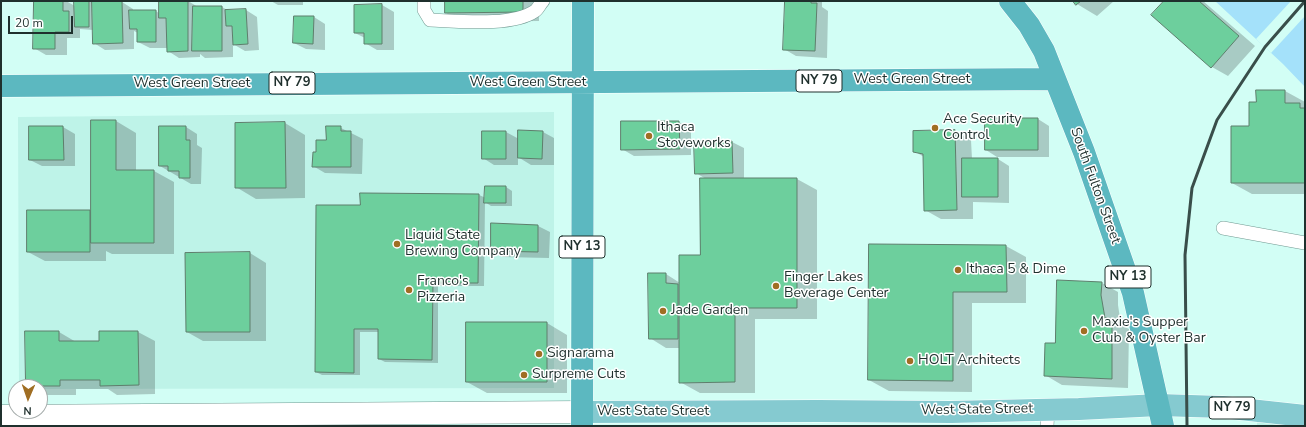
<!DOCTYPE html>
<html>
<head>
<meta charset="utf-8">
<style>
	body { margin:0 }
	#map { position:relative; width:1306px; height:427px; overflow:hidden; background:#d2fef5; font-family:"Nunito Sans",sans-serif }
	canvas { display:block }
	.frame { position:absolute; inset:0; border:2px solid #1f302d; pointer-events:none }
	.north { position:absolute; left:8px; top:379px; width:40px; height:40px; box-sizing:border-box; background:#fff; border:1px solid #a5acab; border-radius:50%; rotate:182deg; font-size:11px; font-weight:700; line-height:16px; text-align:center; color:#1f302d }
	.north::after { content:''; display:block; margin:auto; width:14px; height:18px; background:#a06e23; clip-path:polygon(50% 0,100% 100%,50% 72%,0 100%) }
	.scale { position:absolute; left:8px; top:16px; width:65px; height:18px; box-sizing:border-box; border:2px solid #1f302d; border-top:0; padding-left:5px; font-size:12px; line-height:14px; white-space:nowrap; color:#1f302d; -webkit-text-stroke:3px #fff; paint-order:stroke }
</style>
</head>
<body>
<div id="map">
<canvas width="1306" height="427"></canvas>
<div class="frame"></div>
<div class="north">N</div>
<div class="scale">20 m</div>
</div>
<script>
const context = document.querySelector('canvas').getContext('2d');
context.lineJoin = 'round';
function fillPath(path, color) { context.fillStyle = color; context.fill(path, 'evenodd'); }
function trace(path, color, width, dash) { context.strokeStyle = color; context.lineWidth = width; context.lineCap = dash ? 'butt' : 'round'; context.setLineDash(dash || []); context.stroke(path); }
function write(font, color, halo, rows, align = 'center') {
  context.font = font + ' "Nunito Sans",sans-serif'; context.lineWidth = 3; context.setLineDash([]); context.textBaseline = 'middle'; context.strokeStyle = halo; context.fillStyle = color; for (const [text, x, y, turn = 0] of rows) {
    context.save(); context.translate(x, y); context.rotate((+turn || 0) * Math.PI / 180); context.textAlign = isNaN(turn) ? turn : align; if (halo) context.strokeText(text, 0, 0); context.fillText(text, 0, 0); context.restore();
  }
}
fillPath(new Path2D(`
	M554,112V388L40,389V387H19L18,117Z
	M1257,411L1302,426H1257Z`), '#bef3e8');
fillPath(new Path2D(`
	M1215,1H1305V87L1283,64Z`), '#a4e1fa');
fillPath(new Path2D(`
	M1291,1H1305V16L1271,53L1256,39Z`), '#d2fef5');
fillPath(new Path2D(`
	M35,1H66L75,6V1L122,2L133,9V11H156L160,14V1H188L198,7H222L229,11L246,10L257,17L259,50L245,51L233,44V57L205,58L200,54V57L179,58L168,51V48H150L138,42V33L134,31V49L105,50L94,43L93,30L80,29V38H67V55H46L34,48Z
	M271,1H303V5H278Z
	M446,1H539V21L462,22L446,13Z
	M791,1H822V7L828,11L827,58L796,56L784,49Z
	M1074,1H1114L1097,16L1077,4Z
	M1165,1H1203L1255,46L1228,76L1212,67L1153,15Z
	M382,5L394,12V50H377L365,43V38L355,33Z
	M314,17L325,24V50L306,49L294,43Z
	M1285,91L1305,102V194H1252L1232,183L1257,103Z
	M1038,119L1049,126V157H997L986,150Z
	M116,121L136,133V171H154L174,182V254H112L106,251V261H45L28,252L90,211L92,213Z
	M679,122L691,129V155L634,156L622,149Z
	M285,123L305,135V198L256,199L236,187Z
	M30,127H63L75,134V166H42L30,160Z
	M186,127L197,134V145L202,148L201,184H191L160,166Z
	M341,128L363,139L362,174L325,173L313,166L317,153L327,141Z
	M955,131L971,140L972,159H998L1009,166V203L973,202V219H941L925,210L924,157L914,151V132Z
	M483,132H506L519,139L543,132L554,138V165H531L518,157V165H494L483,158Z
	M732,142L744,148V179H797L817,190V319H755V393H700L680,382V348H666L650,338L666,274L680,283L701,256L706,179L696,173Z
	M506,187L512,191V206H491L485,202L484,286H438V363L385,362L379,359V332H360V375H322L316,372L361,206L479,195L486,198Z
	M538,226L550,232L549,258L503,257L492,250Z
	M870,245L1006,246L1026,257V303H972V392L889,391L869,380Z
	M250,253L266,263V341H203L187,332Z
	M1102,283L1118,292V305L1121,325L1129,329L1128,388L1062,385L1045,375Z
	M547,323L567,335V393H487L467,382Z
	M59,332L76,342H100V332H138L155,341V394L117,395L108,389H76V395H43L40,393V387H29L27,386Z`), '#0003');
const building = new Path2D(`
	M34,1H63V11H69V32H55V49H33Z
	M74,1H89V27H75Z
	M92,1H122L123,43L93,44Z
	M159,1H188V51L167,52L166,18H159Z
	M445,1H523V12L445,13Z
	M785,1H811V3H817L815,51L783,50Z
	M1073,1H1081L1076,5Z
	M1164,1H1199L1239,36L1211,68L1151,15Z
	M382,4V44H364V33H354V5Z
	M193,6H222V51H192Z
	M246,9L248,44L233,45L232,26H226L225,10Z
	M129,10H156V42H137V29H130Z
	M294,16H314L313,44L293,43Z
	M1256,90H1285V103H1300V108H1305V183H1231V126H1249V102H1256Z
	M985,118H1038V150H985Z
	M91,120H116V170H154V243H91Z
	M621,121H679L680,149L621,150Z
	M285,122L286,188H235V123Z
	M29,126H63L64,160H29Z
	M159,126H186V140H190V178H179V171H168V166H159Z
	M326,126H341V131H351V167H312L313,152H316V140H326Z
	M518,130L543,131L542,159L518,158Z
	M955,130L957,210L924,211L923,154L913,152V131Z
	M482,131H506V159H482Z
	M694,141H732L733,173L695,174Z
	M962,158H998V197H962Z
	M700,178H797V308H735V382L679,383V255H700Z
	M485,186H506V203H484Z
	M360,193L479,194L478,283H433L432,360L378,359V329H354V373L315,372L316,205H360Z
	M27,210H90V252H27Z
	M491,223L538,225V252L491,251Z
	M869,244L1006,245L1007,292H953V381L868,380Z
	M250,252V332H186L185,253Z
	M648,273H666V283L678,284V339H649Z
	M1057,280L1102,282L1101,295L1105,318L1112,319V379L1044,376L1045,343H1055Z
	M466,322H547V382H466Z
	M25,331H59V341H99V331H138L139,385L100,386V380H60V386H26Z`);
fillPath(building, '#6dcf9d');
trace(building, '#5e7e6c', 1);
const service = new Path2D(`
	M424,1V10L430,20C458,21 512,27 535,11C538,9 540,4 543,1
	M1223,228L1305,243
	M1047,426L1048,409`);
const tertiary = new Path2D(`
	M1,416L582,412`);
const primary = new Path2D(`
	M582,412L818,411L951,412L1079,409L1159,405L1222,407L1305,416`);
const trunk = new Path2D(`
	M1010,1L1029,25L1044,51L1084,152L1133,293L1163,426
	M1,86L1055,79
	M582,426L583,1`);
trace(service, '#709991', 14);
trace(tertiary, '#709991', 23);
trace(primary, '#fff', 23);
trace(trunk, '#fff', 23);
trace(service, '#fff', 13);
trace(tertiary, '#fff', 22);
trace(primary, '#85cad0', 22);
trace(trunk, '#5cb8c0', 22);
trace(new Path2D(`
	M1187,426L1185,255L1192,188L1217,120L1265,47L1305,1`), '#394e4a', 3);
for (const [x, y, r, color] of [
	[935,128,4,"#a06e23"],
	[649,136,4,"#a06e23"],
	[397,244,4,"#a06e23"],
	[958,270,4,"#a06e23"],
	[776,286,4,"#a06e23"],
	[409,290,4,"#a06e23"],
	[663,311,4,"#a06e23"],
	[1084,331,4,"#a06e23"],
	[539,354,4,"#a06e23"],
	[910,361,4,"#a06e23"],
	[524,375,4,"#a06e23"]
]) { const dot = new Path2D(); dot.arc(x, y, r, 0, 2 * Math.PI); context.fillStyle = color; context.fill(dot); trace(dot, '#fff', 1.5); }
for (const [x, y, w] of [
	[819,81,46],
	[292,83,46],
	[582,247,46],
	[1128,277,46],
	[1232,408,46]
]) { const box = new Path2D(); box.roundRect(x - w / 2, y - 11, w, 22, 3); context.fillStyle = '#fff'; context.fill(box); trace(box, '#1f302d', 1); }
write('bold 13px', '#1f302d', null, [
	["NY 79",819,81],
	["NY 79",292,83],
	["NY 13",582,247],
	["NY 13",1128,277],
	["NY 79",1232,408]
]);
write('14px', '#1f302d', '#fff', [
	["West Green Street",912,80],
	["West Green Street",528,83],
	["West Green Street",192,84],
	["South Fulton Street",1095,186,70],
	["West State Street",977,410,-1],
	["West State Street",653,412]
]);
write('14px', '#1f302d', '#fff', [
	["Ace Security",943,120],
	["Control",943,136],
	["Ithaca",657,128],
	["Stoveworks",657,144],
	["Liquid State",405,236],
	["Brewing Company",405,252],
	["Ithaca 5 & Dime",966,270],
	["Finger Lakes",784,278],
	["Beverage Center",784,294],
	["Franco's",417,282],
	["Pizzeria",417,298],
	["Jade Garden",671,311],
	["Maxie's Supper",1092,323],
	["Club & Oyster Bar",1092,339],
	["Signarama",547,354],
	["HOLT Architects",918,361],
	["Surpreme Cuts",532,375]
], 'left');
</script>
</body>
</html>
